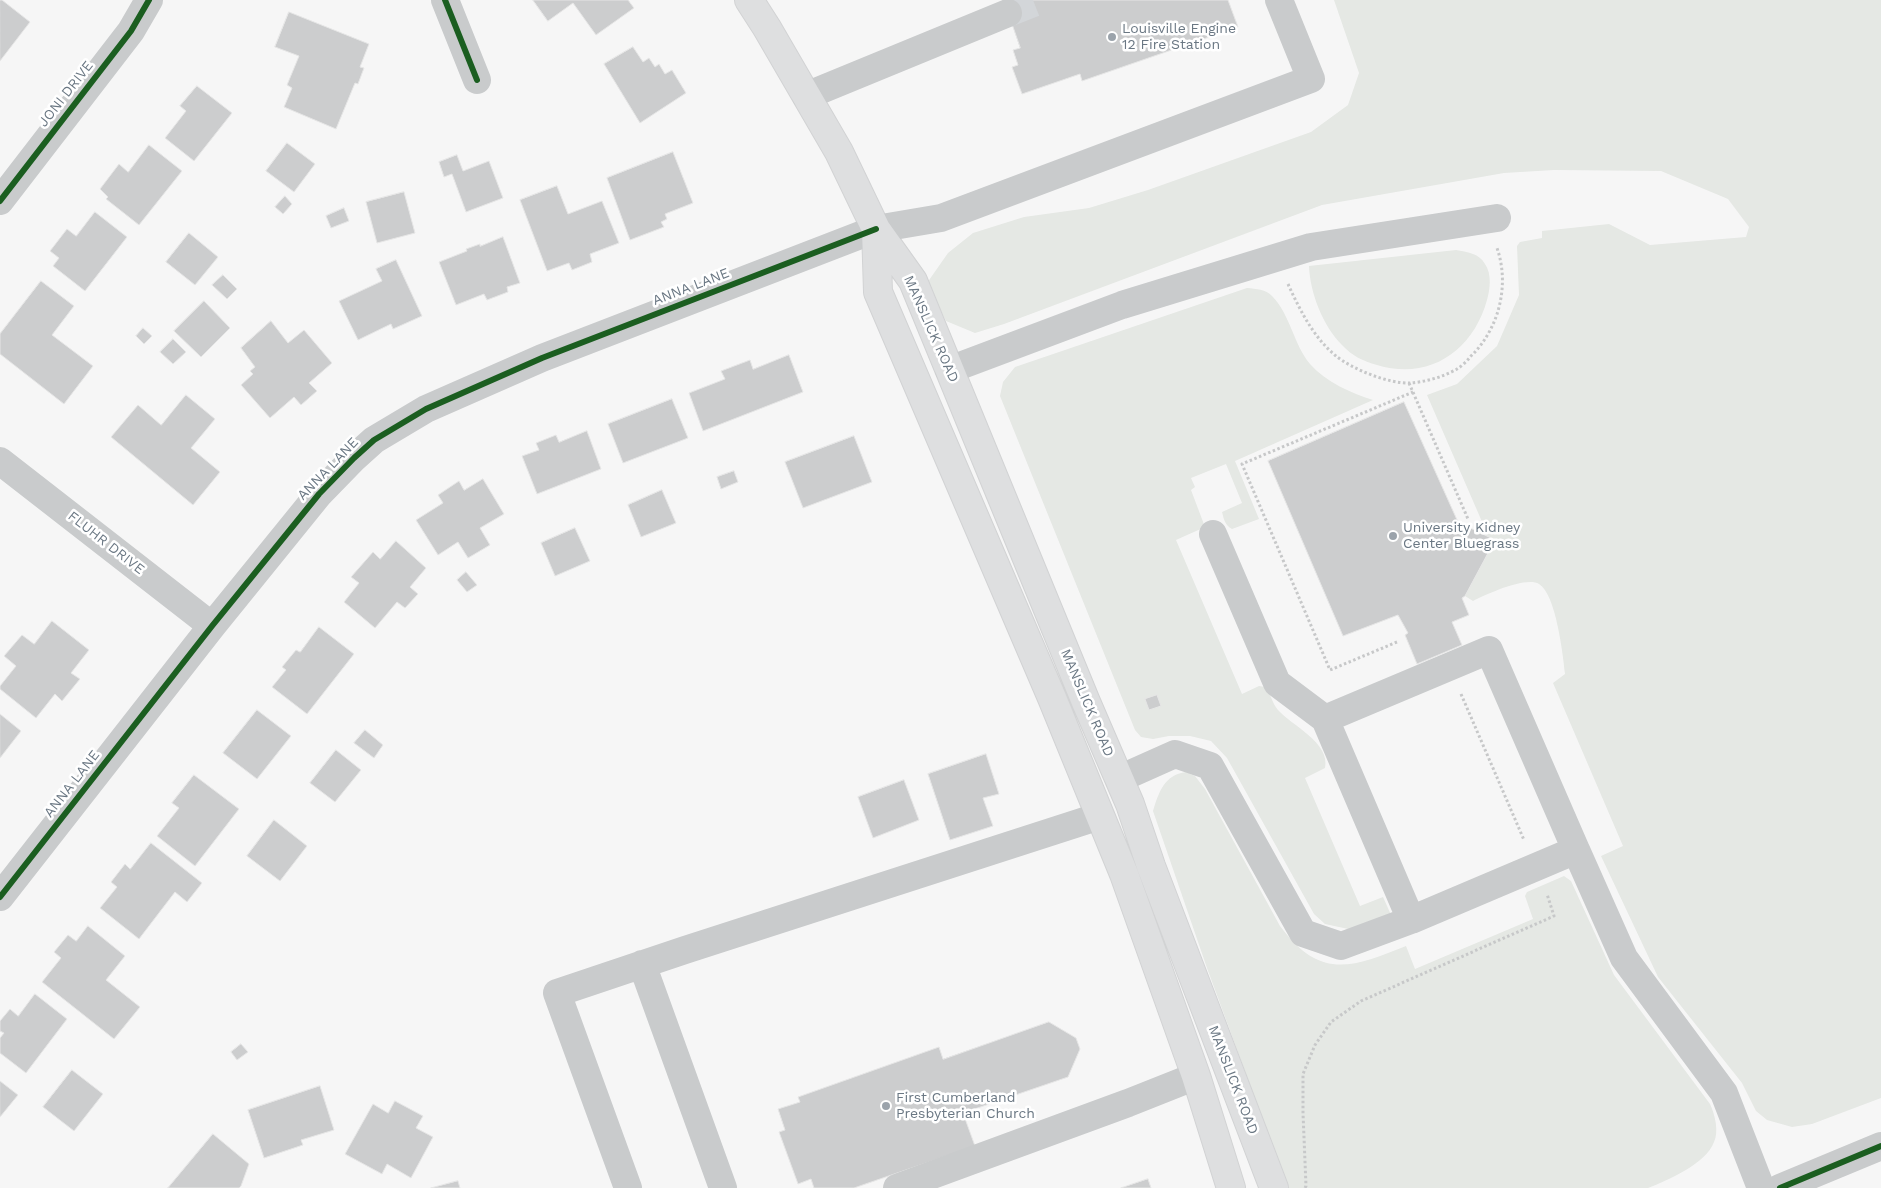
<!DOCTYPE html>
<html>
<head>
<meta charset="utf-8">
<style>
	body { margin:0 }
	canvas { display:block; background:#f6f6f6 }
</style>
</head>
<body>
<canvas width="1881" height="1188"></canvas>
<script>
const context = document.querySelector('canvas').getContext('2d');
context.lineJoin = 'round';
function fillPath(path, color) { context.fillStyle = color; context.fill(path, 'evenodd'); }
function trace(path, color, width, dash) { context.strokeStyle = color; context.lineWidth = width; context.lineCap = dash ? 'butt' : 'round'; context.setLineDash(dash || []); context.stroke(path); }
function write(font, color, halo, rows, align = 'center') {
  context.font = font + ' "Work Sans",sans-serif'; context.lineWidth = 5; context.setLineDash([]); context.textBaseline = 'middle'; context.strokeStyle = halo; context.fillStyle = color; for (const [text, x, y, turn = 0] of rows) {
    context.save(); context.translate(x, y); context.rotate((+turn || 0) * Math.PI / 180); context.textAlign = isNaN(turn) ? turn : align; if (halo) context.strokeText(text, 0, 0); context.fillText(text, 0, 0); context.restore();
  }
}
fillPath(new Path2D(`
	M1334,0H1881V1098L1812,1124L1792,1127L1767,1120L1756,1111L1742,1083L1658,977L1601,856L1623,846L1553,683L1565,674C1563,655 1556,594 1539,584C1526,576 1487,594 1473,601L1465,596L1495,540L1478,532L1483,524L1427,395L1457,384L1497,346L1519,295L1517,246L1520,242L1542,238V231L1609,224L1650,245L1746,237L1749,227L1728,199L1661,171L1554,170L1504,173L1322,205L1004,324L975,333L946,321L927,283L948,253L973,233L1024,217L1089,208L1148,190L1311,132L1348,105L1359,73Z
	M1456,250C1467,252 1479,253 1485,264C1492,274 1490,289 1487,300C1473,351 1429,381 1377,365C1363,361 1352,356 1342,345C1323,326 1310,293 1309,266Z
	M1247,288C1256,289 1266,289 1272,296C1290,314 1294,345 1310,364C1326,382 1351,393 1373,400L1235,461L1259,519L1232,529C1225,525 1224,520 1222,512L1242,503L1226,464L1191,478L1195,487L1191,490L1205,527L1176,540L1242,694L1259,686L1265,687C1271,694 1272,703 1278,710C1291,725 1331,743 1325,768L1305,778L1360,906L1383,897L1392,917L1353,930L1325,924L1314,914L1227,758L1211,741L1190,736H1169L1153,739L1141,737L1135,730L1000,396L1003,382L1015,367Z
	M1186,772L1195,776L1205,789L1280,926C1320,980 1351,968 1406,946L1415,969L1533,919L1525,896L1527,892L1564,876L1571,881L1614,975L1710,1104C1715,1115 1719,1131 1714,1142C1706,1164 1668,1180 1648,1188H1288L1207,968L1153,811C1159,792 1164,775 1186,772Z`), '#e5e8e4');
const building = new Path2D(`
	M0,0H2L30,22L0,61Z
	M533,0H628L634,8L596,35L573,3L548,21Z
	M1004,0H1228L1238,27L1082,81L1080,74L1022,94L1012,67L1018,65L1013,50L1020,48Z
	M289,12L369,44L360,67L364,68L358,84L355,83L336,129L284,107L292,88L287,85L299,56L275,47Z
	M633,47L643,62L649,58L655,67L659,64L665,74L672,70L686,93L640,123L604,64Z
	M197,86L232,113L194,161L165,138L186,111L180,106Z
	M287,143L315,164L294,192L266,171Z
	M149,145L182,171L139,225L106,199L108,197L100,189L119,164L128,172Z
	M673,152L693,203L665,214L667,219L661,222L664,227L630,240L607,178Z
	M457,155L463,171L489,161L503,198L466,212L452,174L444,177L439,162Z
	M557,186L568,214L602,201L619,243L590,254L592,262L572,270L569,263L547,271L520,200Z
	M404,192L415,233L377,243L366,202Z
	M285,196L292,204L283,214L275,207Z
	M344,208L349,221L331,228L326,216Z
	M95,212L127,237L85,291L53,266L59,258L50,251L67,229L76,236Z
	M189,233L218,257L195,285L166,262Z
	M503,237L520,283L507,287L508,292L487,300L484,294L456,305L439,262L467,251L466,249L480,244V246Z
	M396,260L422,316L393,329L391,324L358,340L339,301L382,281L376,269Z
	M223,275L237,289L227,299L212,285Z
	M41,281L74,306L52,335L93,366L64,404L0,354V334Z
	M204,301L230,328L201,357L174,331Z
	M271,321L288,343L304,330L332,363L309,383L317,391L301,405L294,397L270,418L241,385L253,374L250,371L255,367L241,348Z
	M143,328L152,336L144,344L136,336Z
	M173,339L186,352L173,364L160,352Z
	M789,355L803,392L703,431L689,393L725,379L721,371L750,360L753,369Z
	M186,395L215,419L191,448L220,472L193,505L111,437L138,405L161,425Z
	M672,399L688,438L623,463L608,424Z
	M1404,402L1458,522L1495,540L1465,596L1462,598L1469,615L1452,622L1462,645L1417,664L1405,635L1408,633L1398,615L1343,636L1268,461Z
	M587,431L601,469L537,494L522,456L539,450L536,443L556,435L559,442Z
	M854,436L872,482L803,508L785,462Z
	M734,471L738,482L721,489L717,477Z
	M483,479L504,514L480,528L490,545L468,558L458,542L438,555L416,520L443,503L438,495L459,481L464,490Z
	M662,490L676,523L641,537L628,505Z
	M575,528L590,561L555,576L541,543Z
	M396,541L426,568L410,587L418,594L405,608L397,602L375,628L344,602L359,583L351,577L373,552L380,559Z
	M466,572L477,585L467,592L457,580Z
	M52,621L89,650L71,673L80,679L62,701L55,694L36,718L0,689V686L16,666L4,656L22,635L34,644Z
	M319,627L354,654L307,714L272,687L286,670L282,667L296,650L300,652Z
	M1157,695L1161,706L1149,710L1145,699Z
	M257,710L291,736L257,779L223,753Z
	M0,714L21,731L0,758Z
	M365,730L383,745L374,758L354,743Z
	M336,750L361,770L335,802L310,783Z
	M986,754L999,794L983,798L993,826L950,840L928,774Z
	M194,775L239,809L195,866L157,836L179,808L172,803Z
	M904,780L919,820L873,838L858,797Z
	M274,820L307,846L280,881L247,856Z
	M151,843L202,883L187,902L175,892L139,939L100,908L117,887L111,882L125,864L130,869Z
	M88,926L125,956L106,980L140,1007L114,1039L42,982L61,958L54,952L68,935L76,941Z
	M35,994L67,1019L26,1073L0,1053V1038L4,1033L0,1031V1021L10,1009L18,1016Z
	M1049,1022L1076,1038L1080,1049L1068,1077L963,1113L975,1146L854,1188H814L811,1179L798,1184L779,1132L785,1130L778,1109L800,1102L798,1097L939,1047L943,1059Z
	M241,1044L248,1052L237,1060L231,1052Z
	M72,1070L103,1094L74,1131L43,1107Z
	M0,1081L18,1095L0,1117Z
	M320,1086L334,1130L301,1140L303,1145L264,1158L248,1110Z
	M395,1101L423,1116L416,1128L433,1137L411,1178L387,1164L382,1174L345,1154L373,1104L388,1113Z
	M213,1134L249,1164L241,1186L239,1188H168Z
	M1148,1179L1151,1188H1121Z
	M458,1181L460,1188H431Z`);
fillPath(building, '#cccdce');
trace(building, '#e6e6e6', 1);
trace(new Path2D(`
	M1008,13L1041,0`), '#d3d6d9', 28, [28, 14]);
const major = new Path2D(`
	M749,0L767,28L839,152L876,229L913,281L1086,702L1130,804L1151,866L1274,1188
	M876,229L878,292L1052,698L1124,874L1196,1076L1231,1188`);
trace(major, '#d2d3d4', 30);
trace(new Path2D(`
	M1288,284C1300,310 1313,337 1336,356C1352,369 1389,384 1410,383C1425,382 1443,377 1457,369C1462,366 1467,361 1471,356C1499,329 1510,285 1497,248
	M1409,383L1468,519
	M1397,642L1330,670L1242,464L1413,392
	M1461,694L1524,840
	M1305,1188L1306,1186L1303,1113V1074L1315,1045L1331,1022L1361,1001L1554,916L1547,894`), '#c7c8c9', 3, [2.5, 2.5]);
trace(new Path2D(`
	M445,0L477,80
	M806,96L1008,13
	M0,201L131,31L149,0
	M949,370L1122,305L1311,247L1497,218
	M0,461L212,626
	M1213,534L1277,683L1325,719
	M1119,779L1175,754L1210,766L1303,933L1341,946L1411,920L1576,850L1489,650L1325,719L1411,920
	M1576,850L1624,958L1724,1093L1761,1188
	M0,897L212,626L319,494L354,458L374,440L426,409L542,358L876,229L941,218L1311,79L1279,0
	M642,964L723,1188
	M628,1188L557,993L685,950L1100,816
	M897,1188L1128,1103L1196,1076
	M1780,1188L1881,1146`), '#c9cbcc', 28);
trace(major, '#dedfe0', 28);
trace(new Path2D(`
	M445,0L477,80
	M0,201L131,31L149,0
	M0,897L212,626L319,494L354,458L374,440L426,409L542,358L876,229
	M1780,1188L1881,1146`), '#1b5e20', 6);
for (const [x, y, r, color] of [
	[1112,37,5,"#9ba3ab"],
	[1393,536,5,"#9ba3ab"],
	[886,1106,5,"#9ba3ab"]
]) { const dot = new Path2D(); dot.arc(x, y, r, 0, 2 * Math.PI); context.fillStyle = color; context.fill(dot); trace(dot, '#fff', 2); }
write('14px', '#6a7783', '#fff', [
	["Louisville Engine",1122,29],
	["12 Fire Station",1122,45],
	["University Kidney",1403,528],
	["Center Bluegrass",1403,544],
	["First Cumberland",896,1098],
	["Presbyterian Church",896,1114]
], 'left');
write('14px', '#6a7783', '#fff', [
	["JONI DRIVE",66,94,-52],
	["ANNA LANE",691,287,-21],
	["MANSLICK ROAD",931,329,66],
	["ANNA LANE",328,469,-46],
	["FLUHR DRIVE",106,543,38],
	["MANSLICK ROAD",1087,703,67],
	["ANNA LANE",72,784,-52],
	["MANSLICK ROAD",1233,1080,69]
]);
</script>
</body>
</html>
